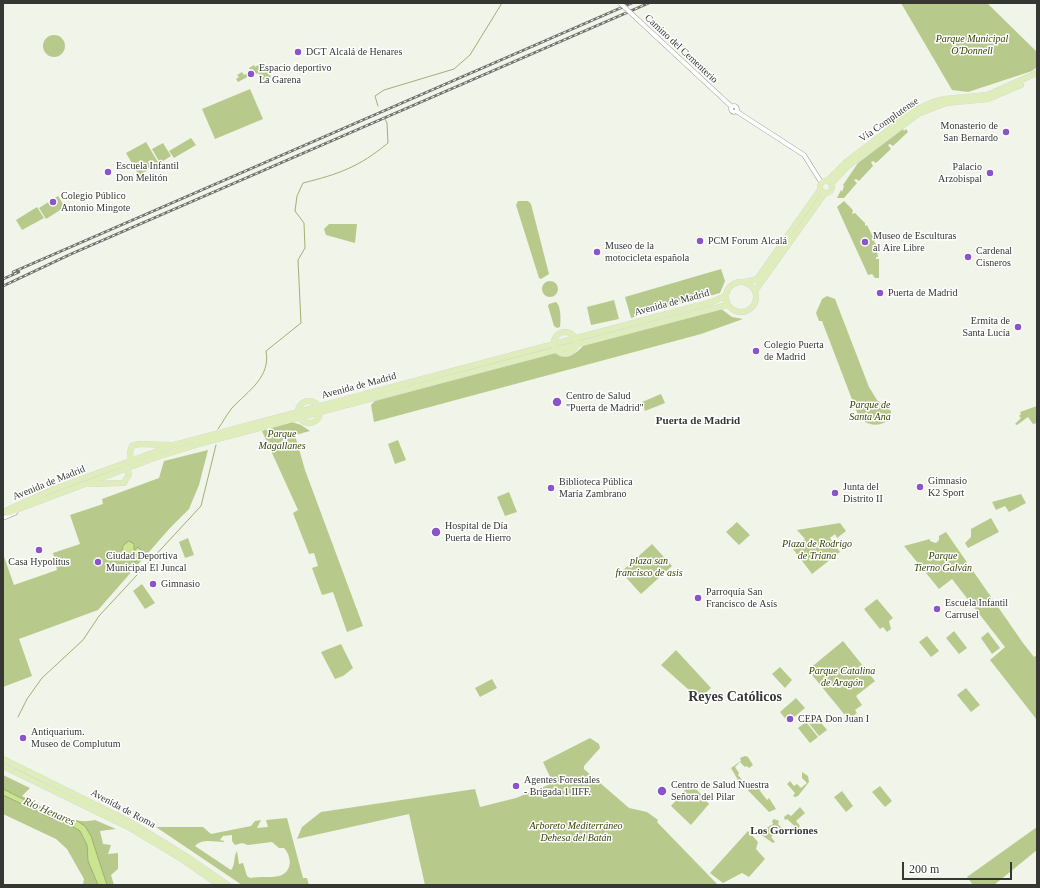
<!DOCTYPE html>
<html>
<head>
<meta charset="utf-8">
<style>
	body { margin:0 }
	#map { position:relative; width:1040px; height:888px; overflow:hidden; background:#f0f4e9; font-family:"Times New Roman",serif }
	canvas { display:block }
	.frame { position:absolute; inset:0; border:4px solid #363733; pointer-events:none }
	.scale { position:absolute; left:902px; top:862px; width:110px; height:18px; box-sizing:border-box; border:2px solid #363733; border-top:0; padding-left:5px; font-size:12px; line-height:14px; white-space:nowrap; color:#363733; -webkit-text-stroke:3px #fff; paint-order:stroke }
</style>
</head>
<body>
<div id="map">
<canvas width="1040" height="888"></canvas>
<div class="frame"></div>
<div class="scale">200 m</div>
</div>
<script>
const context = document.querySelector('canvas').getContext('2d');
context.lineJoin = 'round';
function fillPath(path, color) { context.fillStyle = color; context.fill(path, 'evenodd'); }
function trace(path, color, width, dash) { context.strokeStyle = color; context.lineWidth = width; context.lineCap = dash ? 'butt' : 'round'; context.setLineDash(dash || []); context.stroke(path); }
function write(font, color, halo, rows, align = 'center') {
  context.font = font + ' "Times New Roman",serif'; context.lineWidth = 3; context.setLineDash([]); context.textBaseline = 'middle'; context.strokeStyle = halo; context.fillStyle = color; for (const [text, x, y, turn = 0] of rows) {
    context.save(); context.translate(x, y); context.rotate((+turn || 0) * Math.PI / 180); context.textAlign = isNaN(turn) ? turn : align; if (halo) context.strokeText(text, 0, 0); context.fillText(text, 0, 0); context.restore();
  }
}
fillPath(new Path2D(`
	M901,3H987L1036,51L1037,67L1032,71L968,92L952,90Z
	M43 46a11 11 0 1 1 22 0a11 11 0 1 1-22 0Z
	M254,65L255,67L258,65L262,68L265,67L271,77L263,81L258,73L252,76L251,75L238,82L236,79L239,77L237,75L242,72L244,75L251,71L249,68Z
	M250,89L263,119L215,139L202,109Z
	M903,129L904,131L906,129L908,132L893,146L890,144L888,145L891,149L876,163L873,161L871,162L873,166L859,181L856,179L854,180L857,183L844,198H837L841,190L842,192L844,186L843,185L858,163Z
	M191,138L196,145L174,158L169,151Z
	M146,142L159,164L139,175L126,153Z
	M163,143L171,156L160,163L152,149Z
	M58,196L65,207L46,219L39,208Z
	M518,201H528L531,204L549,274L541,279L539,278L516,205Z
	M844,201L853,210L852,214L855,213L865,223V226L867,225L875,241L874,242L876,244L878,257H876V259H879V278H875L872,274L868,275L837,207Z
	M37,207L44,218L22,230L16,220Z
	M329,224H357L355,243L326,235L324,229Z
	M721,269L725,281L720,293L631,318L625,297Z
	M542 289a8 8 0 1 1 16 0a8 8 0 1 1-16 0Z
	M827,296L835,299L869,387L877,400L891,411V417C883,428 865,427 858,415L822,321H819L816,313L822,299Z
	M614,300L619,319L591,325L587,307Z
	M556,302C561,306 561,320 560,327L557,328L554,326L548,306L549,304Z
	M720,308L732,317L743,319L701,334L374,422L371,405L375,401L555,353C567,360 575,355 584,345Z
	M661,394L665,403L645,411L642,402Z
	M1037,406V423L1033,424L1028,417L1017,425L1015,424L1021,418L1019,416L1021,414L1020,412Z
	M292,422L301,425L310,431L295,435L305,470L363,626L347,632L333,592L322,595L312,568L318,566L314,553L309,554L293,513L298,510L262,431Z
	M398,440L406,460L395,464L388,444Z
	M208,450L199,485L189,509L170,528L98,610L19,639L32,676L3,687V554L14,585L57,570L53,553L80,544L70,515L103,504L102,499L159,478L164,461Z
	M509,492L517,512L505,516L497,497Z
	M1021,494L1026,503L1009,512L1005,506L996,510L992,502Z
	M991,518L999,532L968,548L965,543L971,537V529Z
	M737,522L750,535L739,545L726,532Z
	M840,523L846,531L837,538L835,534L830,538L840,552L812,574L793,549L805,539L797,530Z
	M946,532L1023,643L1034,657L1037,655V720L990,660L1005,647L952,579L939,589L904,546L930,539V541L936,543L939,540V536Z
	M188,538L194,555L185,558L179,542Z
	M652,544L672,566L641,594L621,572Z
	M142,584L155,603L145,609L133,591Z
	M877,599L893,618L889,621L891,629L887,632L883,627L880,629L864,609Z
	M954,631L967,648L959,654L946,638Z
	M988,632L1000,648L992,654L981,638Z
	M927,636L939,651L931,657L919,642Z
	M843,641L875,681L856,696L862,705L855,710L857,713L849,720L808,670Z
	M341,644L353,668L343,676L335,679L321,652Z
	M676,650L711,688L699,699L661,665Z
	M780,667L792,680L785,688L772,674Z
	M492,679L497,688L480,697L475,688Z
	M966,688L980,705L971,712L957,695Z
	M796,698L805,708L788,722L780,712Z
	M815,715L827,730L819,736L807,721Z
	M806,722L818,737L810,743L798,728Z
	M590,738L599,744L600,748L584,766V769L629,808L647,812L658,820L657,822L718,885H425L409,814L297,839L302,827L321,812L475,789L480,807L516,798L553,783L543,762Z
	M745,756L748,757L753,765L749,768L747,766L745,767L740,762L735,767L739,773L738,775L745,783L747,782L752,787L757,784L761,789L760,791L767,800L769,798L776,809L769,812L738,780L731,768L741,761L740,758Z
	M802,772L808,776L809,782L798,796L795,797L793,796L795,793L787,784L790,781L794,786L797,784L801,788L807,783L802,778Z
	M3,775L30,788L22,796C43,807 71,826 95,820L116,829L100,831L103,844L111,845L108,854L118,853V869L111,875L114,885H83L84,879L67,849L56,839L3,814Z
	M691,783L709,804L691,825L671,806Z
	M880,786L892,801L885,807L872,792Z
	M842,791L853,806L846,812L834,797Z
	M800,807L805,813L796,821L800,826L798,829L787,819L785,820L784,817L788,814L791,816Z
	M287,818L303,878H307L309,885H242L156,827H203L211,834L251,826L255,821L261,820L257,828L268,827L266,820ZM232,835V841L235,845L242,843L248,845L272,842L279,848H284C292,857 293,872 279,876C270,878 260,876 250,878L247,876L243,863L239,864L237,851C233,857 236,864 231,870L195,846C202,838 215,842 224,842V841L220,840L223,836Z
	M774,819L779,821L778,824L782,828L771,837L775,842L773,843L757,832L759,828L763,830L773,824L772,821Z
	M1037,827V850L994,885H973L967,877Z
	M748,831L758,842L756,849L765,859L749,877L742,873L723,883L710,873Z`), '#b7ca8c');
const water = new Path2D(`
	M129,541L134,544V551L138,547L143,552L135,562L129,558L133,552L126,555L122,550L123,546Z
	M3,789L53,814L77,821L85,826L91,836L107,885H98L88,861L87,845L80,831L69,824L49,817L3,795Z`);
fillPath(water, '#cbe48f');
trace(water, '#9eb073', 1);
trace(new Path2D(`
	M378,106L375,96L384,90L454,69L470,55L502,3
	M218,429C223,422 227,414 232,408C248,391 271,377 266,351L301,323L298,260L305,248L304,223L295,211L297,196L303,183C339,174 359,167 388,143L387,123L385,119
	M18,717L27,699L42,678L83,640L99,616L201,506L216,445`), '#9eb073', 1);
const minor = new Path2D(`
	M705,82L732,107
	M731 109a3 3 0 1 1 6 0a3 3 0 1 1-6 0Z
	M736,111L804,155L821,182
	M3,518L15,513`);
const major = new Path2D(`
	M828,180L845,163L915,110L933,102L945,99L987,95L1037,73
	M820 187a6 6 0 1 1 12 0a6 6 0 1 1-12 0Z
	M832,183L848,166L918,114L946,103L988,99L1021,85
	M726 297a15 15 0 1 1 30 0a15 15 0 1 1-30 0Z
	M745,282L757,279L820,190
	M755,291L825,193
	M554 343a11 11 0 1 1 22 0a11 11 0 1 1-22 0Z
	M298 412a11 11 0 1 1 22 0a11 11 0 1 1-22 0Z
	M133,462L131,461L130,452L132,446L139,444L169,445
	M90,484L124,483L129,474L126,467
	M3,512L54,489L174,445L712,302L725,296
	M8,513L157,457L206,442L727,305
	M3,759L132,823L186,856L228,885
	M3,766L130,828L183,860L219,885`);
trace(minor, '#91948a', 5);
trace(major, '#d3d3d2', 6);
trace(minor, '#fff', 4);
trace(major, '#deedbb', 5.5);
const rail = new Path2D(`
	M13,272L632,3
	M3,279L19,272
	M3,286L71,254L649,3`);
trace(rail, '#70726c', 2.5);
trace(rail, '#fff', 1, [3]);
const minorBridge = new Path2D(`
	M620,3L705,82`);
trace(minorBridge, '#91948a', 5, []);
trace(minorBridge, '#fff', 4);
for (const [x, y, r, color] of [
	[298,52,4,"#8a54cb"],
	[251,74,4,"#8a54cb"],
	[1006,132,4,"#8a54cb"],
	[108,172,4,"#8a54cb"],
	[990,173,4,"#8a54cb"],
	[53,202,4,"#8a54cb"],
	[700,241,4,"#8a54cb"],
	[865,242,4,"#8a54cb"],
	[597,252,4,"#8a54cb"],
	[968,257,4,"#8a54cb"],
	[880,293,4,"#8a54cb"],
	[1018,327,4,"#8a54cb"],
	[756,351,4,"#8a54cb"],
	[557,402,5,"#8a54cb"],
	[920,487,4,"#8a54cb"],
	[551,488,4,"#8a54cb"],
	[835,493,4,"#8a54cb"],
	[436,532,5,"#8a54cb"],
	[39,550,4,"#8a54cb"],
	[98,562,4,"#8a54cb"],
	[153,584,4,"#8a54cb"],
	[698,598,4,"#8a54cb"],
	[937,609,4,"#8a54cb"],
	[790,719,4,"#8a54cb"],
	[23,738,4,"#8a54cb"],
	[516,786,4,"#8a54cb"],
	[662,791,5,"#8a54cb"]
]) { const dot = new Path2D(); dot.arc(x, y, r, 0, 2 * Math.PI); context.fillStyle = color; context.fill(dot); trace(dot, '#fff', 1.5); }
write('italic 10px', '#344100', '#fff', [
	["Parque Municipal",972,39],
	["O'Donnell",972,51],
	["Parque de",870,405],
	["Santa Ana",870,417],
	["Parque",282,434],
	["Magallanes",282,446],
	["Plaza de Rodrigo",817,544],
	["de Triana",817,556],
	["Parque",943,556],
	["Tierno Galván",943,568],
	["plaza san",649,561],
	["francisco de asis",649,573],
	["Parque Catalina",842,671],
	["de Aragón",842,683],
	["Arboreto Mediterráneo",576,826],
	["Dehesa del Batán",576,838]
]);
write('10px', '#363733', '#fff', [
	["Camino del Cementerio",681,49,43],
	["Vía Complutense",889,120,-35],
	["Avenida de Madrid",672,303,-15],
	["Avenida de Madrid",359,386,-15],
	["Avenida de Madrid",49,483,-22],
	["Avenida de Roma",123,809,28]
]);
write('10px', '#363733', '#fff', [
	["DGT Alcalá de Henares",306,52],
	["Espacio deportivo",259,68],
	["La Garena",259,80],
	["Monasterio de",998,126,"right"],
	["San Bernardo",998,138,"right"],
	["Escuela Infantil",116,166],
	["Don Melitón",116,178],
	["Palacio",982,167,"right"],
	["Arzobispal",982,179,"right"],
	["Colegio Público",61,196],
	["Antonio Mingote",61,208],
	["Museo de Esculturas",873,236],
	["al Aire Libre",873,248],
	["PCM Forum Alcalá",708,241],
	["Museo de la",605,246],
	["motocicleta española",605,258],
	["Cardenal",976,251],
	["Cisneros",976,263],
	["Puerta de Madrid",888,293],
	["Ermita de",1010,321,"right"],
	["Santa Lucía",1010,333,"right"],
	["Colegio Puerta",764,345],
	["de Madrid",764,357],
	["Centro de Salud",566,396],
	["\"Puerta de Madrid\"",566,408],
	["Gimnasio",928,481],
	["K2 Sport",928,493],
	["Biblioteca Pública",559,482],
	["María Zambrano",559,494],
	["Junta del",843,487],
	["Distrito II",843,499],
	["Hospital de Día",445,526],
	["Puerta de Hierro",445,538],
	["Ciudad Deportiva",106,556],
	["Municipal El Juncal",106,568],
	["Casa Hypolitus",39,562,"center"],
	["Gimnasio",161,584],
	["Parroquía San",706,592],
	["Francisco de Asís",706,604],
	["Escuela Infantil",945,603],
	["Carrusel",945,615],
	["CEPA Don Juan I",798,719],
	["Antiquarium.",31,732],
	["Museo de Complutum",31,744],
	["Agentes Forestales",524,780],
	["- Brigada 1 IIFF.",524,792],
	["Centro de Salud Nuestra",671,785],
	["Señora del Pilar",671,797]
], 'left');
write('bold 11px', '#363733', '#fff', [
	["Puerta de Madrid",698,421],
	["Los Gorriones",784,831]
]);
write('italic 11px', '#455418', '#fff', [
	["Río Henares",49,812,24]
]);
write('bold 14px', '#363733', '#fff', [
	["Reyes Católicos",735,697]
]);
</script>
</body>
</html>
